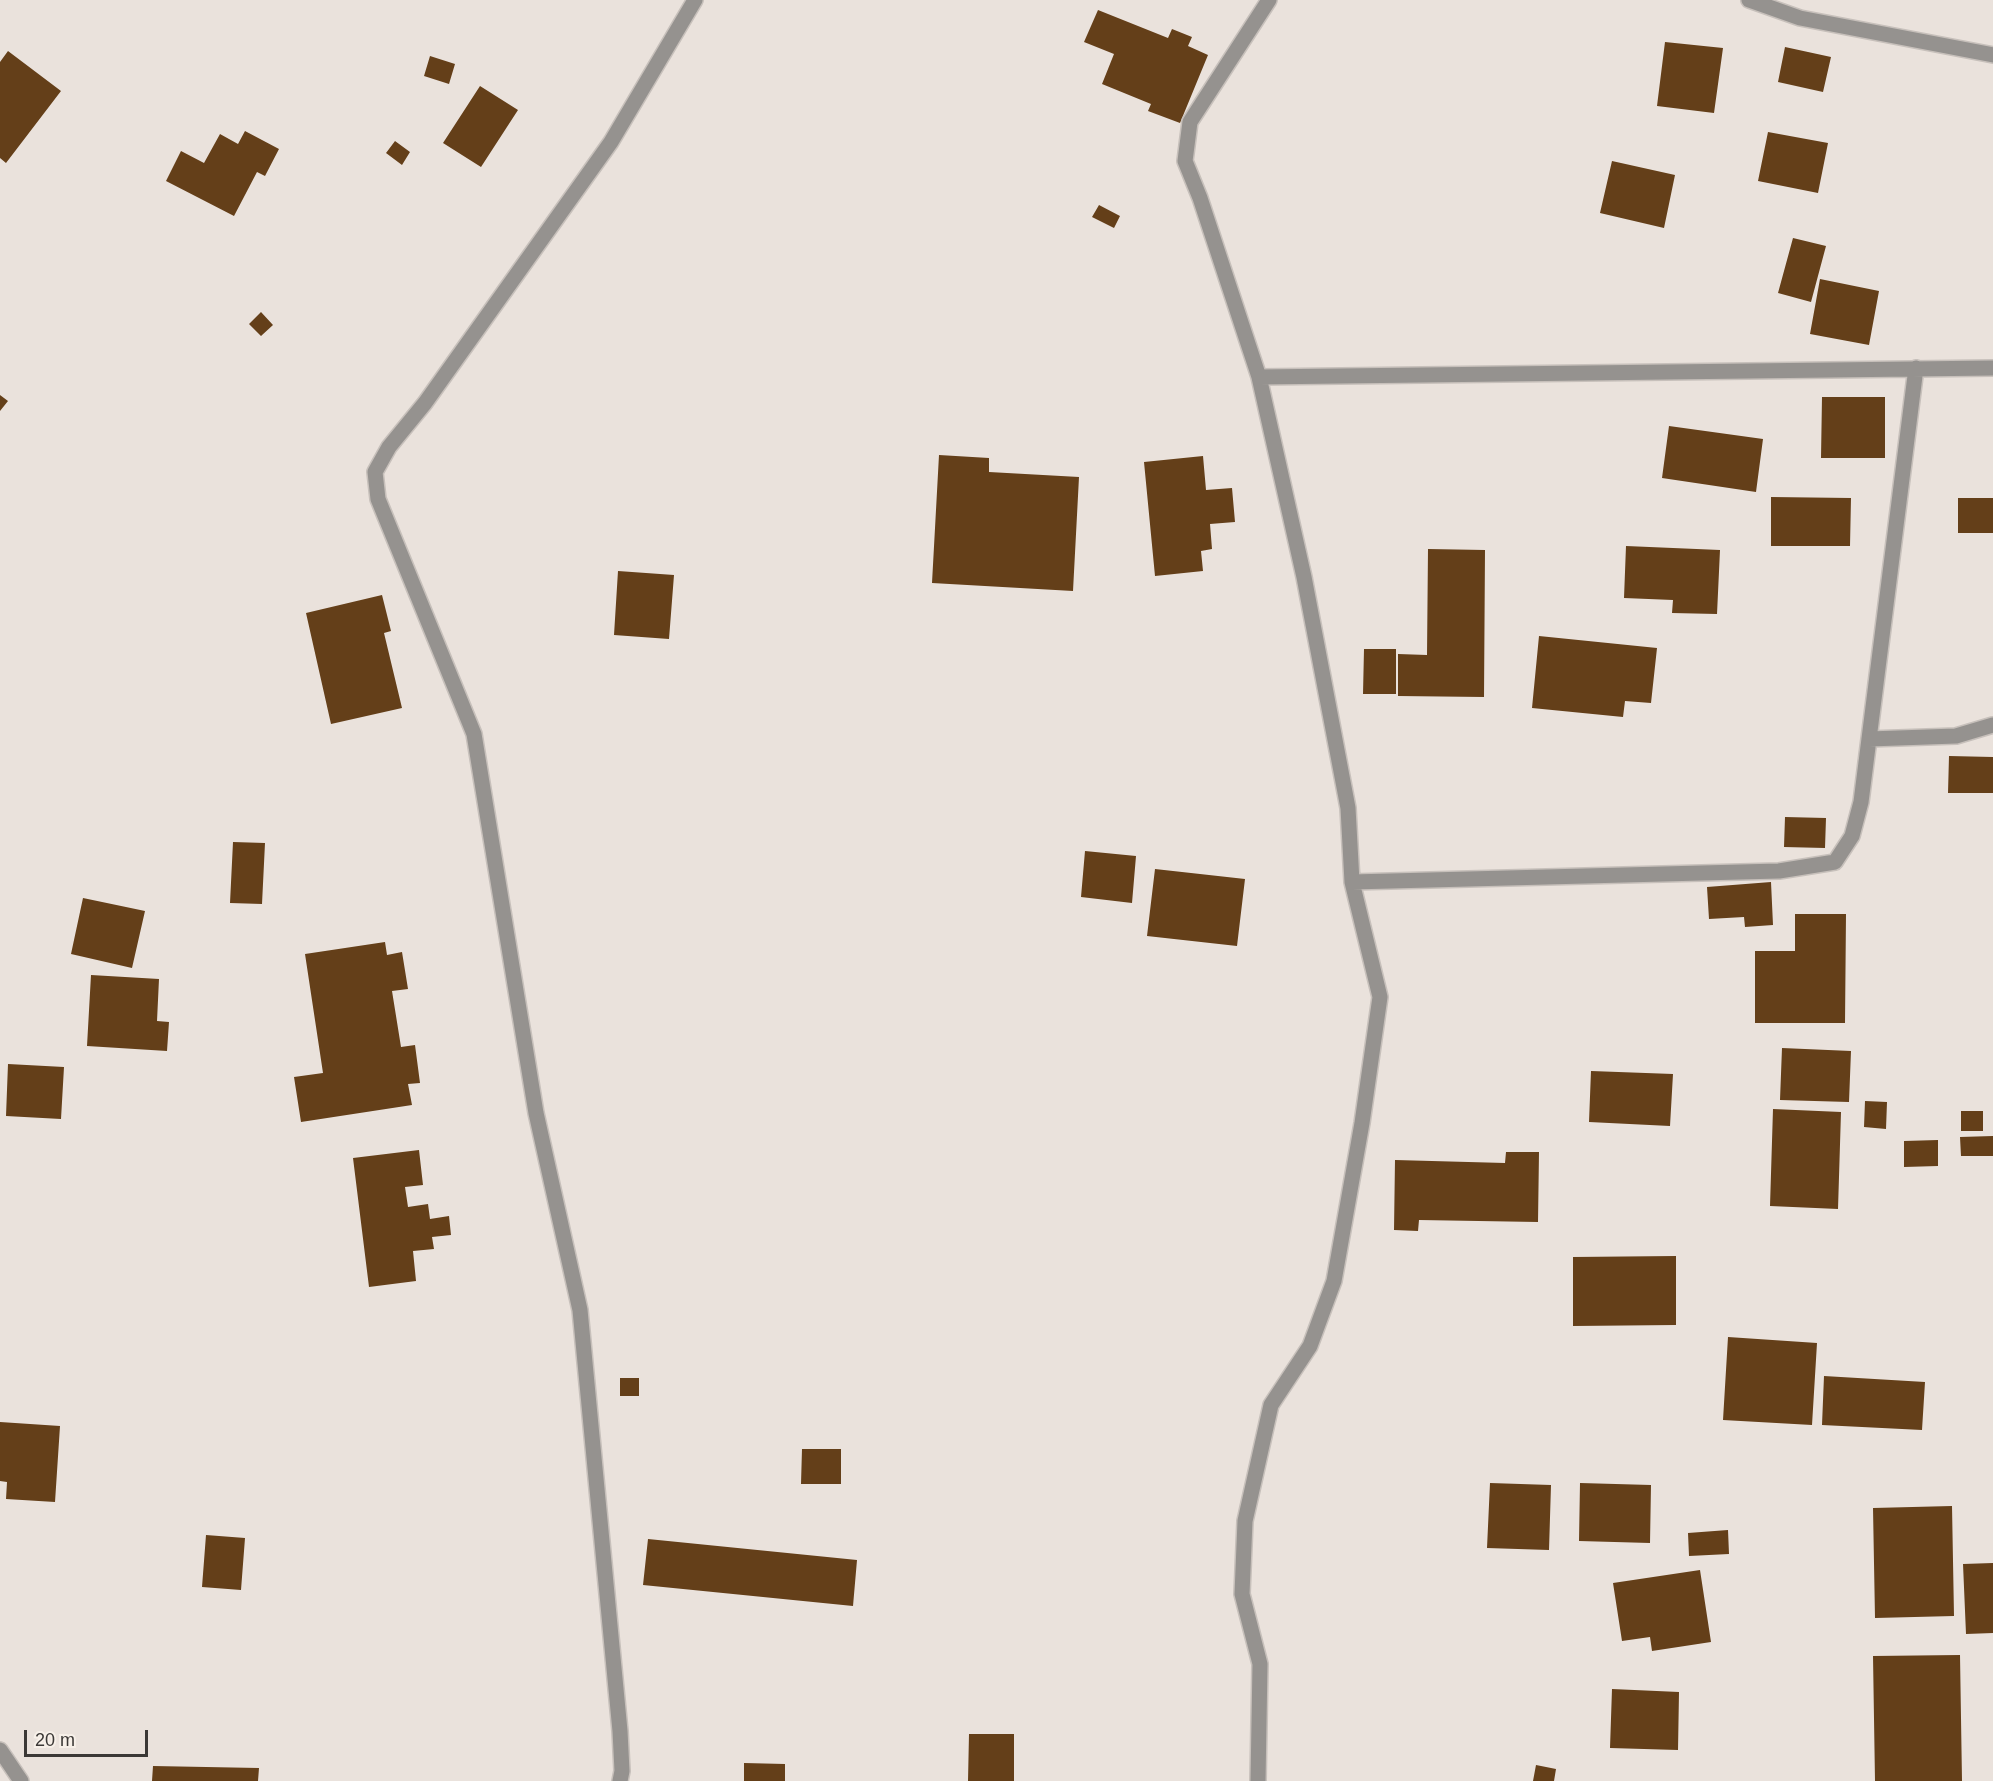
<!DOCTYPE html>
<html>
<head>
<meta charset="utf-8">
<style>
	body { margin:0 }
	#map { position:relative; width:1993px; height:1781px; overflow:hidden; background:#eae2dc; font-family:Arial,sans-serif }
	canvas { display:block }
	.scale { position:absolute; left:24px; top:1730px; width:124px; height:27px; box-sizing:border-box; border:3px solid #3b3836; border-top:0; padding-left:8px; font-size:18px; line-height:21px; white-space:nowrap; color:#3b3836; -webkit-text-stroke:4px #f7f0e9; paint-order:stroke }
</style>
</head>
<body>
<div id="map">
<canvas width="1993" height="1781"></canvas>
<div class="scale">20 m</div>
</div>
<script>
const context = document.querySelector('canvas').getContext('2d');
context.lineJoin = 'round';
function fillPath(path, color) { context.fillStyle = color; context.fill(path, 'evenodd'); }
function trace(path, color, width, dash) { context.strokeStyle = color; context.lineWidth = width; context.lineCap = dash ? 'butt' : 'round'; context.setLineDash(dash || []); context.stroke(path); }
fillPath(new Path2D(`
	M1098,10L1168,38L1172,29L1192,37L1188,46L1208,55L1180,123L1148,111L1151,104L1102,84L1114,54L1084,42Z
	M1665,42L1723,48L1714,113L1657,106Z
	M1785,47L1831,57L1823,92L1778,82Z
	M8,51L61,91L6,163L0,158V62Z
	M430,56L455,64L449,84L424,76Z
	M480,86L518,110L481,167L443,143Z
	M245,131L279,149L265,176L257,172L234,216L166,181L181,151L204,163L220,134L238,144Z
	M1768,132L1828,143L1818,193L1758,181Z
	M395,141L410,152L402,165L386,153Z
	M1612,161L1675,175L1664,228L1600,213Z
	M1099,205L1120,216L1114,228L1092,217Z
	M1793,238L1826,246L1811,302L1778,293Z
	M1820,279L1879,291L1869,345L1810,334Z
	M261,312L273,325L261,336L249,324Z
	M0,395L8,401L0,411Z
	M1822,397H1885V458H1821Z
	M1669,426L1763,439L1756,492L1662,478Z
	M939,455L989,458V472L1079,477L1073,591L932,583Z
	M1203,456L1206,490L1232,488L1235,522L1210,524L1212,549L1201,551L1203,571L1155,576L1144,462Z
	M1771,497L1851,498L1850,546H1771Z
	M1958,498H1993V533H1958Z
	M1626,546L1720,550L1717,614L1672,613L1673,600L1624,598Z
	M1428,549L1485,550L1484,697L1398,696V654L1427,655Z
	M618,571L674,575L669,639L614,635Z
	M382,595L391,631L384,633L402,708L331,724L306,613Z
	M1539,636L1657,648L1651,703L1625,701L1623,717L1532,708Z
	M1364,649H1396V694H1363Z
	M1949,756L1993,757V793H1948Z
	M1785,817L1826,818L1825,848L1784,847Z
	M233,842L265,843L262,904L230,903Z
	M1085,851L1136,856L1132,903L1081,897Z
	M1155,869L1245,879L1237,946L1147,936Z
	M1771,882L1773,925L1745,927L1744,917L1709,919L1707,887Z
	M83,898L145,911L132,968L71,954Z
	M1795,914H1846L1845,1023H1755V951H1795Z
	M385,942L387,955L402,952L408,989L392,991L401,1047L415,1045L420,1083L408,1084L412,1105L301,1122L294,1077L323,1073L305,954Z
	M91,975L159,979L157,1021L169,1022L167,1051L87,1046Z
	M1782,1048L1851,1051L1849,1102L1780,1100Z
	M8,1064L64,1067L61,1119L6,1116Z
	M1591,1071L1673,1074L1670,1126L1589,1122Z
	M1865,1101L1887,1102L1886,1129L1864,1127Z
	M1773,1109L1841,1112L1838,1209L1770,1206Z
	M1961,1111H1983V1131H1961Z
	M1993,1136V1156H1961L1960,1137Z
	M1938,1140V1166L1904,1167V1141Z
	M419,1150L423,1185L405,1187L408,1207L428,1204L430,1219L449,1216L451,1235L432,1237L434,1249L413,1251L416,1281L369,1287L353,1158Z
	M1506,1152H1539L1538,1222L1419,1220L1418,1231L1394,1230L1395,1160L1505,1163Z
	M1676,1256V1325L1573,1326V1257Z
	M1728,1337L1817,1343L1812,1425L1723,1420Z
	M1824,1376L1925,1382L1922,1430L1822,1425Z
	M620,1378H639V1396H620Z
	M0,1422L60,1426L55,1502L6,1499L7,1482L0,1481Z
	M802,1449H841V1484H801Z
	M1490,1483L1551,1485L1549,1550L1487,1548Z
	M1580,1483L1651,1485L1650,1543L1579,1541Z
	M1952,1506L1954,1616L1875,1618L1873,1508Z
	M1728,1530L1729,1554L1689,1556L1688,1533Z
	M206,1535L245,1538L241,1590L202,1587Z
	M648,1539L857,1560L853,1606L643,1585Z
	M1993,1563V1633L1966,1634L1963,1564Z
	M1700,1570L1711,1642L1652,1651L1650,1637L1622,1641L1613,1583Z
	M1960,1655L1962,1781H1875L1873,1656Z
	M1612,1689L1679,1692L1678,1750L1610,1748Z
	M969,1734H1014V1781H968Z
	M744,1763L785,1764V1781H744Z
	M1536,1765L1556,1769L1554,1781H1533Z
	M153,1766L259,1768L258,1781H152Z`), '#643f19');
const minor = new Path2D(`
	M1749,0L1800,18L1993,55
	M1259,377L1993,368
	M1869,739L1956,736L1993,725
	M1352,882L1779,871L1835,862L1852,836L1861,802L1916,368
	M0,1750L21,1781
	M620,1781L622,1771L620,1731L580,1310L536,1113L474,734L378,499L375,472L389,447L425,403L611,142L695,0
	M1258,1781L1260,1664L1242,1594L1245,1521L1271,1405L1310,1346L1334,1281L1362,1123L1380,997L1352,882L1348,808L1304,577L1259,377L1200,198L1185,161L1190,122L1269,0`);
trace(minor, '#c7c0bb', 18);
trace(minor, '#95928f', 15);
</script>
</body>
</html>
